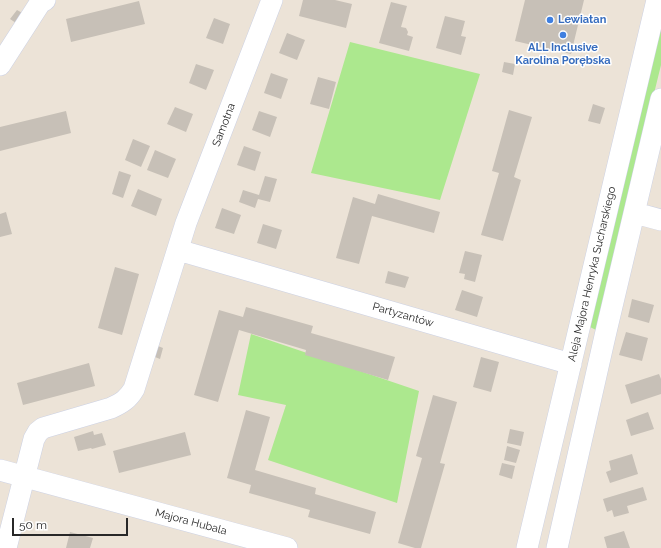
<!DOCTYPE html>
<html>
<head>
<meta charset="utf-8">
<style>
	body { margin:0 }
	#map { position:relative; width:661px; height:548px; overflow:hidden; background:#ece3d7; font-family:Raleway,sans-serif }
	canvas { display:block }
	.scale { position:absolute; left:12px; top:518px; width:116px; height:18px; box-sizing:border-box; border:2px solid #282828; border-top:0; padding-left:5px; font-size:12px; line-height:14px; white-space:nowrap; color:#282828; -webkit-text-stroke:3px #fff; paint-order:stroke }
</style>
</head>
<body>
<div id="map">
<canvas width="661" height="548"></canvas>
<div class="scale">50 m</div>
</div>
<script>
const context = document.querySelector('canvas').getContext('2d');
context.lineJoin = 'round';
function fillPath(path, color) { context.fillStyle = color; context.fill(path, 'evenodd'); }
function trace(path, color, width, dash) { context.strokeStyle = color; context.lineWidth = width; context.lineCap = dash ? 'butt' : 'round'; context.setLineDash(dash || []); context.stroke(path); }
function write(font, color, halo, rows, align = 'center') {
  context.font = font + ' Raleway,sans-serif'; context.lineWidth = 3; context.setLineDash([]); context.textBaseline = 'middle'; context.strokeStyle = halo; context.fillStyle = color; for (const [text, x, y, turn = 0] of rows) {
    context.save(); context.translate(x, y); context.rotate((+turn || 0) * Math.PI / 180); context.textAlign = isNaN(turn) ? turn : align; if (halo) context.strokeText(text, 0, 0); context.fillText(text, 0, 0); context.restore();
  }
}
fillPath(new Path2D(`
	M661,18V65L596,330L588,326Z
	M350,42L480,74L440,200L311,173Z
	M251,334L419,391L397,503L268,460L286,405L238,395Z`), '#ace88e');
fillPath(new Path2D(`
	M303,0H335L352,4L346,28L299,16Z
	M525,0H584L571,54L515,41Z
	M139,1L145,24L71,42L66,19Z
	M391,2L407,6L401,27L406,28L408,32L407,35L413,37L409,51L379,43Z
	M17,10L26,15L19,25L10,19Z
	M445,16L465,21L461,36L466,37L461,55L436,48Z
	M214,18L230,24L223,44L206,38Z
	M287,33L305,40L297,60L279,53Z
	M504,62L515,64L513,75L502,72Z
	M196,64L214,70L206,90L189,83Z
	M271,73L288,79L281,99L264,93Z
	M318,77L336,82L329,109L310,104Z
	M593,104L605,108L600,124L588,121Z
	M175,107L193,114L186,132L167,124Z
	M509,110L532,117L514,177L521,180L503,241L481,235L499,173L492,171Z
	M66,111L71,133L0,151V127Z
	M259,111L277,117L270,137L252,130Z
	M133,139L150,146L141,167L125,160Z
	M244,146L261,152L255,171L237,165Z
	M155,150L176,159L168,178L147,170Z
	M119,171L131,175L123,198L112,194Z
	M265,176L277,179L270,202L258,199L255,208L239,202L243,190L259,195Z
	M138,189L162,199L156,216L131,206Z
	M378,194L440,212L434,233L372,216L359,264L336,258L353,197L375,204Z
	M222,208L241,215L234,234L215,228Z
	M6,212L12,234L0,237V214Z
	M263,224L282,230L276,249L257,243Z
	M465,251L482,255L475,282L464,279L465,274L459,273Z
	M115,267L139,274L122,335L98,328Z
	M388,271L409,277L405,288L385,283Z
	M462,290L483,297L477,317L455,310Z
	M632,299L654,305L649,323L628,317Z
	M246,307L313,326L311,333L395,357L388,380L305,355L306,350L239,330L218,402L194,395L219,310L243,317Z
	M626,332L648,338L642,361L619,355Z
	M153,344L163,348L160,359L150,355Z
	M481,357L499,362L491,392L473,387Z
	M89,363L95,386L23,405L17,383Z
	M659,374L661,379V394L631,404L625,385Z
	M433,395L457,402L440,463L445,464L421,548H415L398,543L422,458L416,456Z
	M246,410L270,417L255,470L316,488L315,494L376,512L370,534L308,517L310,510L249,493L251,485L227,478Z
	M648,412L654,429L631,436L626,420Z
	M510,429L524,432L521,446L507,443Z
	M93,431L94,435L102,433L106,445L92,449L91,448L78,451L74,437Z
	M185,432L191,455L119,473L113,451Z
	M507,446L520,450L516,463L504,460Z
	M632,454L638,474L610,483L606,472L611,470L609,461Z
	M502,463L515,466L512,479L499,475Z
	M643,487L647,500L627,506L629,513L614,517L612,510L607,512L603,499Z
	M624,531L630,548H607L604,537Z
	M70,532L93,538L90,548H66Z`), '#c7c0b7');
const minor = new Path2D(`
	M0,65L40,3L45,0
	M635,213L661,220
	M178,250L571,364
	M0,470L287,548
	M6,548L34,439L38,432L43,428L111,408C122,403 128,399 134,389L186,223L272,0
	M527,548L657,0
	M557,548L605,336L661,99`);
trace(minor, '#ccd1e3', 22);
trace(minor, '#fff', 21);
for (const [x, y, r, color] of [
	[550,20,4,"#3f7fe0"],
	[563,35,4,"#3f7fe0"]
]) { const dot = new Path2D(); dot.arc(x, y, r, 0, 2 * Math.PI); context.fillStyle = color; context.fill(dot); trace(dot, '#fff', 1.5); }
write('bold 11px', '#366cbe', '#fff', [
	["Lewiatan",558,20],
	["ALL Inclusive",563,48,"center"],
	["Karolina Porębska",563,61,"center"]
], 'left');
write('11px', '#282828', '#fff', [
	["Samotna",224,125,-69],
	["Aleja Majora Henryka Sucharskiego",592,274,-77],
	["Partyzantów",403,315,16],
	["Majora Hubala",191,522,15]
]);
</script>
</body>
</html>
